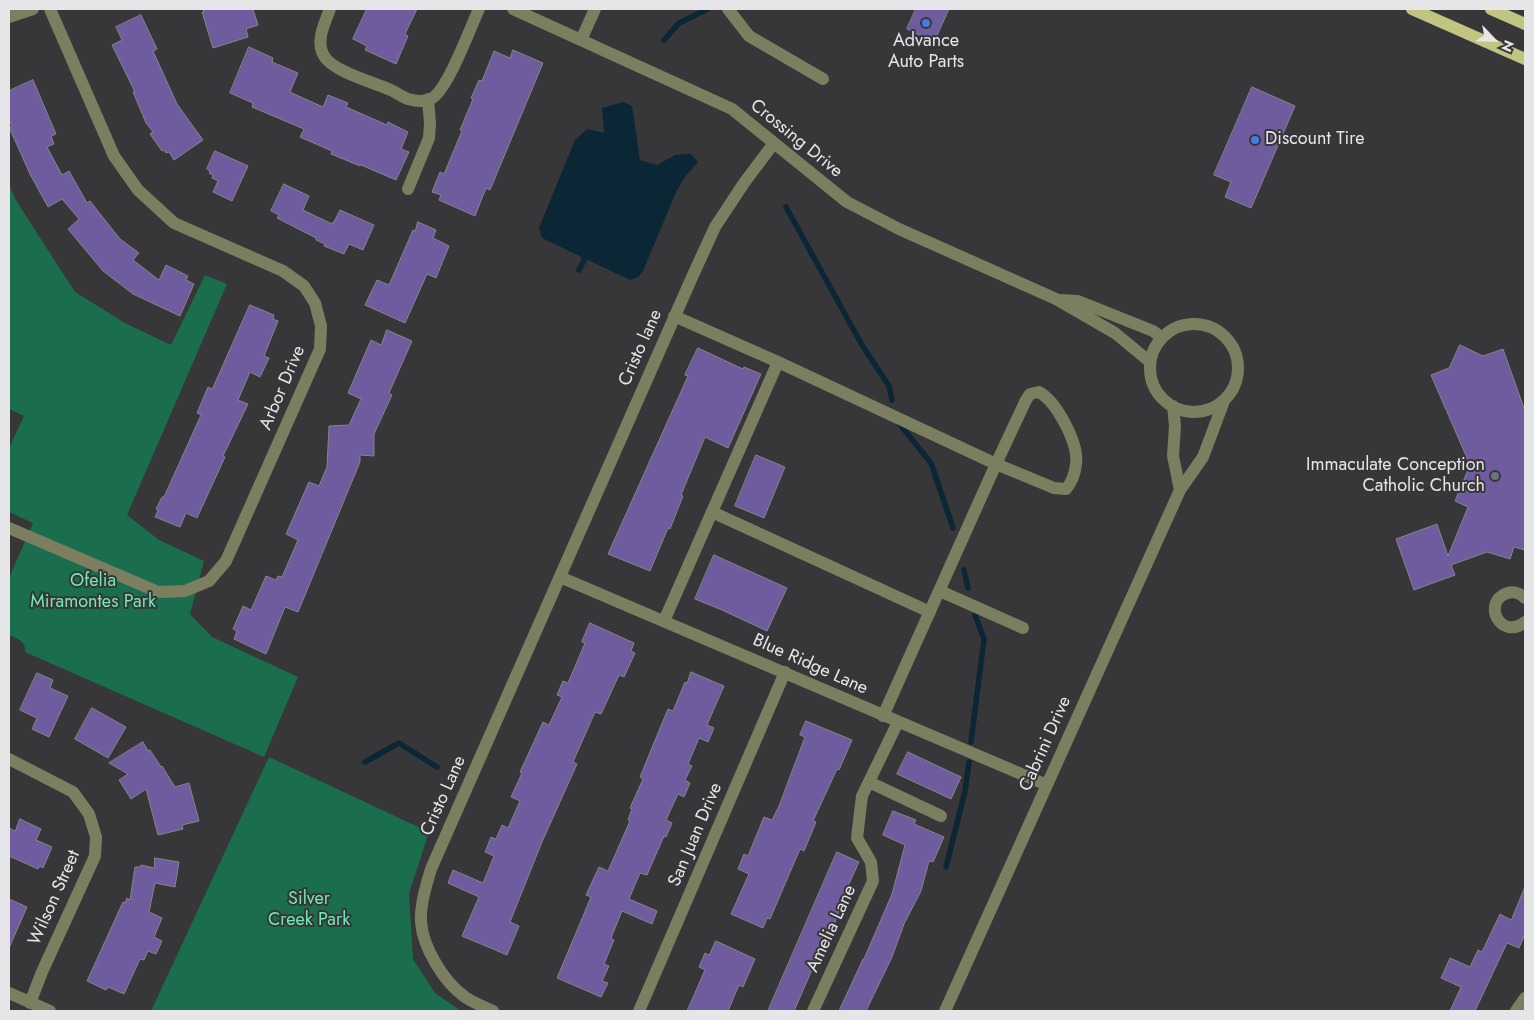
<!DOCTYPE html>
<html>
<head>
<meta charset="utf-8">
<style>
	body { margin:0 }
	#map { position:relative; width:1534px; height:1020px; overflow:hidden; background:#373639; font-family:Jost,sans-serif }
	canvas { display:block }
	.frame { position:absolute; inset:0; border:10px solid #e6e5e7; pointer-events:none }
	.north { position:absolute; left:1469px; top:15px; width:50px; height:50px; -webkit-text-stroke:4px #373639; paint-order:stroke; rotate:114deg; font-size:14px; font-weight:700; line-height:20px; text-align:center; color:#e6e5e7 }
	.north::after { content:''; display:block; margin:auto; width:18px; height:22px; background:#e6e5e7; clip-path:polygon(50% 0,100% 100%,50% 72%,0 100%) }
</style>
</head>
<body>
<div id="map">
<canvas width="1534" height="1020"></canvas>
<div class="frame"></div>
<div class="north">N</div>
</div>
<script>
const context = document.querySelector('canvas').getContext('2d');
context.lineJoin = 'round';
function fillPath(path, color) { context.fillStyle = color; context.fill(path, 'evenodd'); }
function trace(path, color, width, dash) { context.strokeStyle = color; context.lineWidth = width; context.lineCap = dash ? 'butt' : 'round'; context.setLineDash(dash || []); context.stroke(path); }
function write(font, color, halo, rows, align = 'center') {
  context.font = font + ' Jost,sans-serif'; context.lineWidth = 4; context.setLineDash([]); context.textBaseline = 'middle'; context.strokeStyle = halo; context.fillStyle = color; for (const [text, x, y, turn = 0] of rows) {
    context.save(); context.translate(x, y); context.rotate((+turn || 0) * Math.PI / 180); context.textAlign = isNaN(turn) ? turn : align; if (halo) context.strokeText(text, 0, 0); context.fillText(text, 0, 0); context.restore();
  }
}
fillPath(new Path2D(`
	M9,185L17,202L75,292L125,323L171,345L205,275L227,284L127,515L159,540L204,561L190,614L212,637L298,677L264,757L25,652C26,641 18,639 9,635V578L33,523L9,512V448L24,416L9,409Z
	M269,757L429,832L409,894L413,959L435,993L461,1011H151Z`), '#1a6d4d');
fillPath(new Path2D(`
	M623,102L632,106L640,160L657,165L675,155L691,154L698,162L684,178L676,192L643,271L638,277L630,280L542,238L539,228L575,140L587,129L604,133L602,108Z`), '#0b2634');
trace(new Path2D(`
	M664,40L679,23L708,9
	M786,207L862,345L889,386L892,400
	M579,270L588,252
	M898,422L931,463L953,528
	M964,570L968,588
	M971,742L984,639L975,615
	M365,762L399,743L437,767
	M946,867L965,791L969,762`), '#0b2634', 5.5);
const building = new Path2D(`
	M203,9H253L258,25L246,29L248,37L213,48L202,12H204Z
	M367,9H417L405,34L408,36L396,64L365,50L367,46L353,39Z
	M916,9H949L934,42L907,29Z
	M141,15L157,49L153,51L177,104L203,140L174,160L169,152L166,153L164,150L162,151L150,134L153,132L146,123L133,92H135L112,45L122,40L116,27Z
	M249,47L273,58L272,62L298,73L290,92L294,94L323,107L328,95L348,103L346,107L387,125L388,122L408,132L401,149L409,152L396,180L361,165L360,166L331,154L332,151L300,137L304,129L252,107L253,103L230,93Z
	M513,50L543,63L490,190L486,188L475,216L439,200L441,195L432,192L440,172L444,174L462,131L460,130L473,99L471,98L479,80L482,81L494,51L510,58Z
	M33,80L56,134L51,136L54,144L47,147L62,175L69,171L87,203L90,201L120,239L139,253L133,260L159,280L166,265L188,276L186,280L194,284L180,316L133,294L103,271L68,229L79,219L62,199L48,207L30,174L9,127L12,126L9,119V91Z
	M1252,87L1295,106L1251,208L1225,197L1231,182L1214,175Z
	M215,151L248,166L232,201L213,192L218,181L212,178L213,175L209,173L210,171L207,169Z
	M284,184L309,196L303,210L332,224L333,222H334L340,210L374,225L363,250L349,244L344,254L324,246L325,244L316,240V238L277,218L279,215L271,211Z
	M418,222L436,230L433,238L449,246L436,278L427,274L405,323L365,305L377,280L389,285L413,230L415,231Z
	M250,305L274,315L273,319L278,321L264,356L269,358L260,377L250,372L238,400L248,404L223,456L225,457L197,518L186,513L180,527L155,517L158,510L156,509L162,497H164L201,415L197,413L208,387L212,389Z
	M387,330L412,341L389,393L392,395L374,434V456L360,455V462L298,612L285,607L266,654L234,639L237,631L233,629L243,606L251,610L266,576L276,580L278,576L282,577L298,540L286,534L309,482L319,486L327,467L329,426L349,425L361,399L348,393L371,340L381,345Z
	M1460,345L1483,356L1503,349L1525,411V550L1514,547L1510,559L1487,552L1451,565L1455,575L1414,590L1396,539L1437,524L1448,556L1468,507L1455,501L1470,465L1431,375L1449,368Z
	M698,348L743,369L744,367L761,374L728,448L705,437L681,495L683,496L670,529L668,528L650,571L608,554L688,376L685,375Z
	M756,455L785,467L764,518L735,506Z
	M714,555L787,588L767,631L722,610L695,599Z
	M590,623L634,643L631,651L635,653L624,677L619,675L601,714L595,712L573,762L577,764L542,842L510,922L519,926L507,955L462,936L479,897L448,883L453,870L483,883L494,856L485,852L491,837L496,839L502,825L508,828L520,801L511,797L522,773L520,772L543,722L549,725L562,697L557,695L563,681L568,683L585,643L582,642Z
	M691,672L724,686L707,725L714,728L708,742L699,738L688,764L692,766L685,780L690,783L684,797L678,794L666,820L672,823L666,837L664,836L647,875L640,873L629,899L657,911L652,924L622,911L611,938L614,940L604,964L609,966L602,981L608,983L601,997L557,978L591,897L586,895L599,867L608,871L630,821L628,820L632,809L630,808L643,779L640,777L656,738L668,709L673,711L685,682L687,683Z
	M37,673L53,680L50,688L68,696L49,737L32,729L37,718L20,710Z
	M92,708L126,727L108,758L75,739Z
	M806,721L852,740L839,770L837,769L813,821L816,822L804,851L800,849L770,919L767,918L763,928L731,914L749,874L738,869L744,854L748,856L764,817L772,820L779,806L805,737L800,735Z
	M143,742L148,751L150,750L161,767L162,766L175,787L189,783L199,821L182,825L183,829L158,835L146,789L131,799L119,780L128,774L109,763Z
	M908,752L961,777L951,799L897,774Z
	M893,811L916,820L914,824L944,837L933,862L929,861L921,891L904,924L892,957L866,1011H839L863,959H864L892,894L905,845L883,835Z
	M20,819L41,829L36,840L52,847L43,868L40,866L38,869L9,856V828L15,831Z
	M837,852L859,862L843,897L844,898L832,930L821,954H819L794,1011H768Z
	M155,858L179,862L175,887L155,883L149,912L162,918L154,937L162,941L156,954L148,951L144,960L140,959L124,994L108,987L106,990L87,981L123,902L125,903L127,898L130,900L135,867H140L141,865L154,868Z
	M1525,887V934L1519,948L1507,943L1475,1011H1450L1461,987L1441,978L1450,958L1470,967L1478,950L1482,952L1500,914L1511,920Z
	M9,899L27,907L9,948Z
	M716,941L755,959L743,987L739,985L728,1011H687L705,970L699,967L705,953L709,955Z`);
fillPath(building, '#6f5c9e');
trace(building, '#858488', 1);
trace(new Path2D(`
	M330,9C325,23 315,41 324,56C332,71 375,83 391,90C397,93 402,97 408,99C415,101 424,102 431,99C448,90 470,28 479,9
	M513,9L732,109L847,202L899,229L1056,299L1115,333L1150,362
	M728,9L749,36L823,79
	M9,17L33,9
	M581,40L595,9
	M408,189L429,138L430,123L428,99
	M1061,300L1078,301L1153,331L1162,338
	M674,316L778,362L996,464L883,716
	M1150 368a44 44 0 1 1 88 0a44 44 0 1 1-88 0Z
	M1039,392C1057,402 1079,444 1076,464C1075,474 1072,482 1066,489L1054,488L996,464L1026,400L1030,394Z
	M1173,406L1175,426L1173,456L1180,490
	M712,512L930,612
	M9,528L158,592L185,591L209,581L226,561L320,349L321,326L315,303L304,286L283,271L174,223L138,190L114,156L50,9
	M560,577L1047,785
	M940,591L1023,628
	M1525,598C1520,593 1514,591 1507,593C1481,603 1501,641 1525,622
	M664,621L778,362
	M9,759L73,792L89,814L96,837L95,856L42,972L30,1003
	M869,782L941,816
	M9,993L50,1011
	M493,1011C484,1007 474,1003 465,997C444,982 423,948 421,922C420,905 426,886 431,869L693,275L715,227L744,183L774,143
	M639,1011L785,672
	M813,1011L873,881L871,862L857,838L862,796L898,722
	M945,1011L1180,490L1203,457L1224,401
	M1516,1011L1525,998`), '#7c7f5f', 12);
trace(new Path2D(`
	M1412,9L1525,59
	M1491,9L1525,24`), '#c1c582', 12);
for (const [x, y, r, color] of [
	[926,23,5,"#3f7fe0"],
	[1255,140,5,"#3f7fe0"],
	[1495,476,5,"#6b7280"]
]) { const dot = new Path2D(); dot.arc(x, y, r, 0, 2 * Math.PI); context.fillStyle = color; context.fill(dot); trace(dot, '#373639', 2); }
write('18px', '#e6e5e7', '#373639', [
	["Advance",926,42],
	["Auto Parts",926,63],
	["Discount Tire",1265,140,"left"],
	["Immaculate Conception",1485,466,"right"],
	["Catholic Church",1485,487,"right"]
]);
write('18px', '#e6e5e7', '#373639', [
	["Crossing Drive",796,139,39],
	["Cristo lane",641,348,-66],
	["Arbor Drive",283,388,-67],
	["Blue Ridge Lane",810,665,24],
	["Cabrini Drive",1046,744,-66],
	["Cristo Lane",444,796,-66],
	["San Juan Drive",696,835,-67],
	["Wilson Street",55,898,-66],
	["Amelia Lane",832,929,-65]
]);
write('18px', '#72eab5', '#373639', [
	["Ofelia",93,582],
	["Miramontes Park",93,603],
	["Silver",309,900],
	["Creek Park",309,921]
]);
</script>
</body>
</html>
